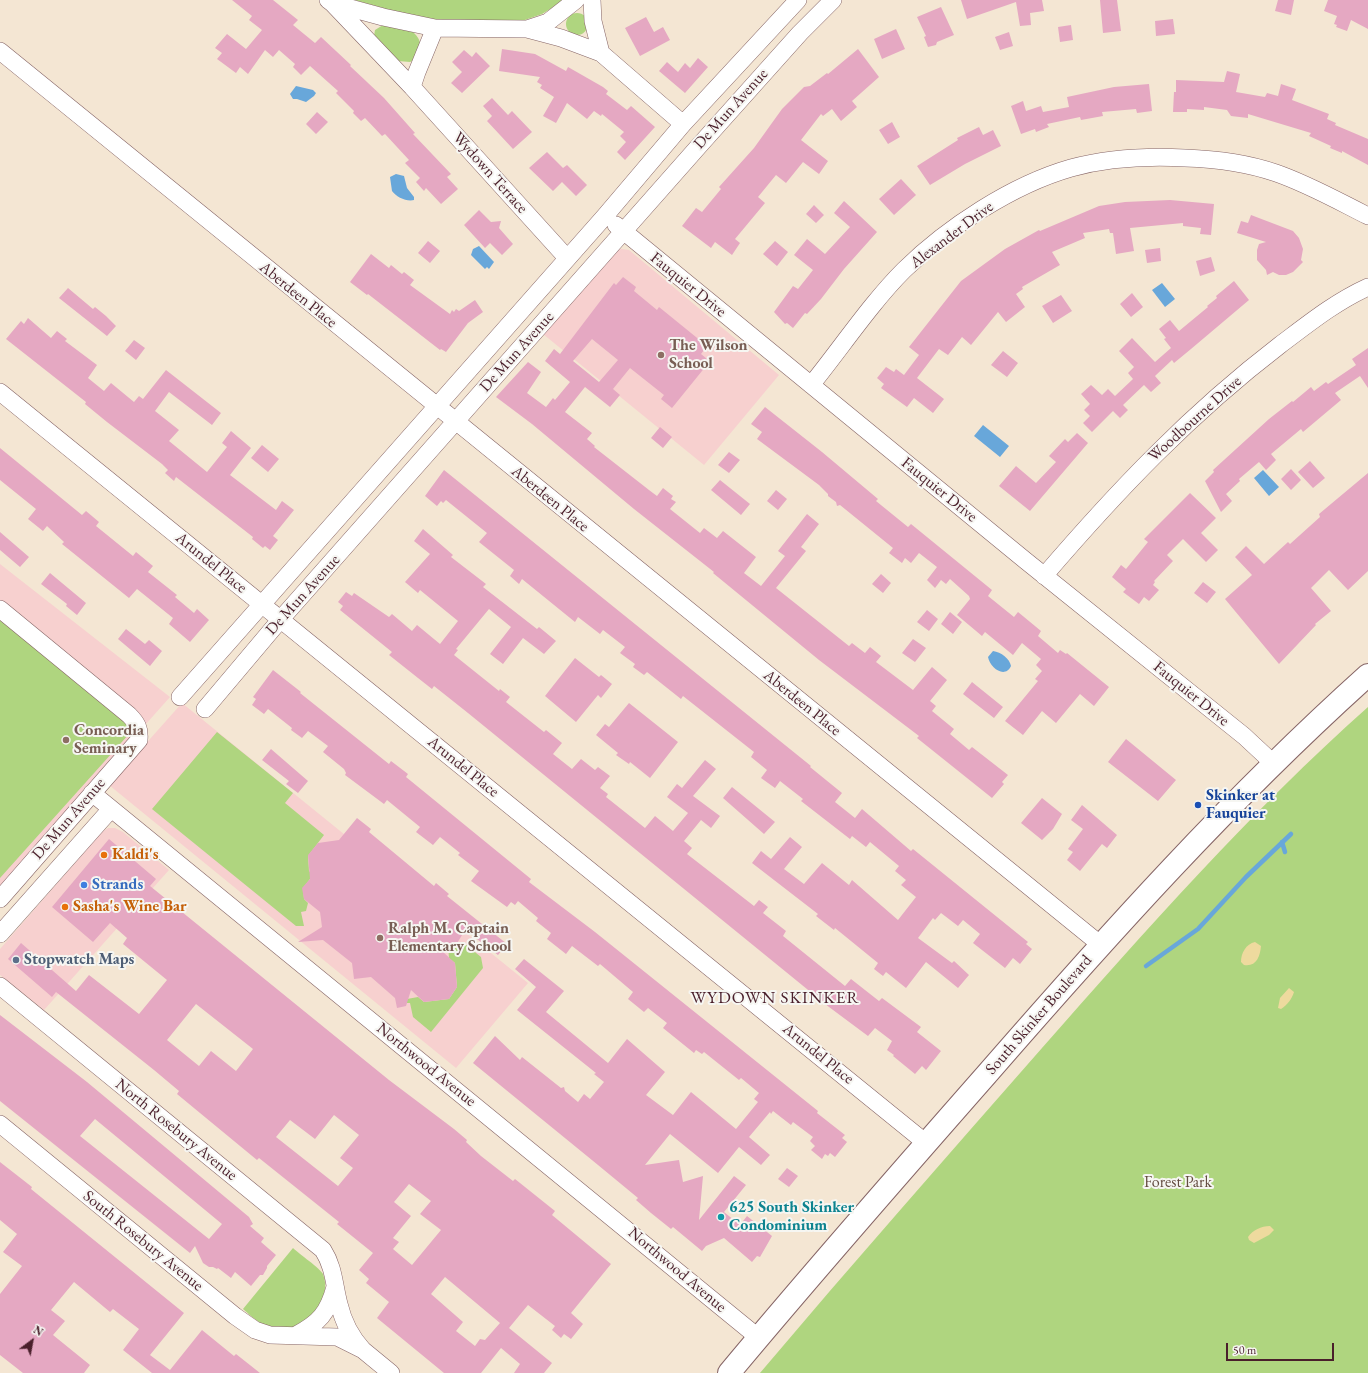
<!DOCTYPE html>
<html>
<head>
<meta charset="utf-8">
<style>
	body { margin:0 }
	#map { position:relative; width:1368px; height:1373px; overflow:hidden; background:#f4e6d3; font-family:"EB Garamond",serif }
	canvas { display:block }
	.north { position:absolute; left:12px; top:1321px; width:40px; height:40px; -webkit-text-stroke:3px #f6f6f2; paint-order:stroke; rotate:32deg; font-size:11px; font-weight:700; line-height:16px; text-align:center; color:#4a1f2b }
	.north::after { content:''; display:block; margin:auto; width:14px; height:18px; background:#4a1f2b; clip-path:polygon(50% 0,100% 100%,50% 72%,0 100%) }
	.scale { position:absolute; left:1226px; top:1343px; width:108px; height:18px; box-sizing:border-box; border:2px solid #4a1f2b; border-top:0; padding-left:5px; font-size:12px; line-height:14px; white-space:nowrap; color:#4a1f2b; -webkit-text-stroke:3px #f6f6f2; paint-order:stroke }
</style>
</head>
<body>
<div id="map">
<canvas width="1368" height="1373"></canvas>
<div class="north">N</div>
<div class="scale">50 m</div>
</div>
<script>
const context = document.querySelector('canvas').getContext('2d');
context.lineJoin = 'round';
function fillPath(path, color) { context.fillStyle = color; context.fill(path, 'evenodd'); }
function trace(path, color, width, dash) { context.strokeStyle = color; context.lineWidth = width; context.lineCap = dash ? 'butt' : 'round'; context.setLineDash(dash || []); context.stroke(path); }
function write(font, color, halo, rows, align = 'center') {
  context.font = font + ' "EB Garamond",serif'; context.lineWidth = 4; context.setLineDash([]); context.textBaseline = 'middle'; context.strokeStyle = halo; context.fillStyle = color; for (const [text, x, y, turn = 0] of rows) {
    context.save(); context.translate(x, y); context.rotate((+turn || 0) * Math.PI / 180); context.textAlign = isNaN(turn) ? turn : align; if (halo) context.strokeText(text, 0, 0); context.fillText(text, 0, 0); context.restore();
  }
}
fillPath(new Path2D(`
	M622,249L629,250L779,375L704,465L543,334L616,250Z
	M0,564L170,697L0,888Z
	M182,703L528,983L456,1068L109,785Z
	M108,828H115L123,832L169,870L44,1010L0,975V949L102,832Z`), '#f7d0cf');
fillPath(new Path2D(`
	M354,0H565L542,14L522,21L443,20L415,17Z
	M566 24a11 11 0 1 1 22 0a11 11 0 1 1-22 0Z
	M383,25L413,32C423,41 421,48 416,59L410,62L398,61L374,36L375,30Z
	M0,609L138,724L0,878Z
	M1368,707V1373H760C853,1263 948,1155 1042,1048C1146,930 1250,812 1368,707Z
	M217,732L293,793L285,803L324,835L308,856L309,871L313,875L303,888L304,899L308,903L306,911L301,912L304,926H296L152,809Z
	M465,944L481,957L483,968L431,1032L413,1017L410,1003H407V999L418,997L424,1002L449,999L457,987L455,963L449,958L448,946Z
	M293,1248C299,1254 320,1268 323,1274C334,1301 303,1332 277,1329C263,1327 253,1318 243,1309Z`), '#afd57f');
fillPath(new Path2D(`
	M1255,942L1261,946C1260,957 1256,967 1244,965L1241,962C1241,953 1246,944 1255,942Z
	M1289,988L1294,992C1292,999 1287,1005 1281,1009L1278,1008L1280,998Z
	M1270,1226L1274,1230L1269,1235L1254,1243L1249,1240L1248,1237C1253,1230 1261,1226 1270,1226Z`), '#eeda9e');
fillPath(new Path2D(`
	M296,86L313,90L316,93L314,96L306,102L297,99H293L290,94Z
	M396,174L404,176L407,188L414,197V200C407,202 396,197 392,191L390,177Z
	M479,246L494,262L489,269L487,267L485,269L471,255L473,249Z
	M1162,283L1175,299L1165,307L1152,290Z
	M983,425L1009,446L1000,457L974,436Z
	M1263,470L1279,487L1269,496L1254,478Z
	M993,651C1001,652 1010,659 1011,666C1005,679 990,668 988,657Z`), '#68a7da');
trace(new Path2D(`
	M1282,842L1285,852
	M1146,966L1198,929L1246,877L1291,834`), '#68a7da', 4.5);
fillPath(new Path2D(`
	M232,0H273L298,20L293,25L315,43L321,37L351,65L350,66L384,98L415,133L413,134L451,174L447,177L458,189L441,204L426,188L424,191L416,182L420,178L405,163L409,160L385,134L382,136L365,118L361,121L353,113L354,111L336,93L338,91L310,66L301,75L293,67L295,64L279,50L273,57L265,50L248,74L240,67L236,73L217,59L222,53L215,48L227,34L246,49L262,30L249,20L252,16Z
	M961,0H1042L1044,11L1030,13L1031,25L1020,26L1016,2L967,19Z
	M1100,0H1117L1121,31L1103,33Z
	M1278,0H1294L1291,15L1275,11Z
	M1328,0H1368V29L1351,20L1347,31L1336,27L1337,25L1334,24L1337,16L1324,11Z
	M941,7L954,35L937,42L936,45L928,47L924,37L926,36L917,17Z
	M646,17L654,32L663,27L670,40L640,56L625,28Z
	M1173,19L1175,34L1156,36L1155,21Z
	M1071,25L1073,40L1060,42L1058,27Z
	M896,29L905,49L882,59L874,39Z
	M1009,32L1013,46L1000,50L995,37Z
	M502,49L535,54L566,71L568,67L603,87L608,91L606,94L627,110L631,106L655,127L625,160L617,152L626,142L620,136L624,132L602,114L601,116L594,111L587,119L567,103L556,123L543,116L554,97L540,88L542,85L537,82L540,77L499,71Z
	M858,49L879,77L852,101L857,107L841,121L832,109L823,116L821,114L801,140L828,161L819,174L803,162L786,183L776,175L758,197L765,203L735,239L740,243L732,255L715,242L711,248L682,226L696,208L702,212L721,189L719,187L754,148L782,109L804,87L810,86L827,73L828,74Z
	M464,50L472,57L476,52L490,66L462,93L451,83L462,72L452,62Z
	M698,58L708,67L685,93L659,71L667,62L678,72L685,63L690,68Z
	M1227,71L1240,74L1236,92L1265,97L1267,93L1278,96L1281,84L1296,89L1292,100L1329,114L1327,119L1336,123L1335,125L1368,139V165L1342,151V153L1330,148L1331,146L1309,136L1311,133L1248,114V118L1231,116L1227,110L1204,107V110L1187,109V112H1173L1174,92H1176V80L1224,82Z
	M1149,84L1152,111L1137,113L1136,109L1102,112L1103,116L1081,120L1080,117L1047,124L1049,127L1036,132L1035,129L1021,134L1011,106L1023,101L1026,111L1041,106L1043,112L1069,107L1067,97L1114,87Z
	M492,98L508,115L512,111L532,132L513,149L487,121L492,116L483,106Z
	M317,112L328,122L316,134L306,124Z
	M892,122L900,137L888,144L879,130Z
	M979,127L983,135L993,130L1001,146L965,164L930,185L917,166L958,140L957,138Z
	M547,152L563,168L567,165L587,185L576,196L562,182L553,191L529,168Z
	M901,179L916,195L894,215L879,199Z
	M1170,200L1214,204L1211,235L1200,234L1201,228L1183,226V223L1130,228L1134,251L1116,254L1113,233H1110L1109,229L1083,233L1085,238L1052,252L1060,265L1022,287L1023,289L1016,294L1025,307L1006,322L998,312L971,345L962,337L948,355L939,349L917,378L944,399L933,413L914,398L907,407L881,388L884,384L877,378L886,367L894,372L896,369L904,375L919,355L909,347L961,281L1005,249L1039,230L1040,231L1099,206L1125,202Z
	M844,201L877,232L844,269L821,299L807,314L805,313L793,328L787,323L785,324L774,312L793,286L798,289L813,270L794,255L807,239L825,254L850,227L834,213Z
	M814,205L824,215L816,223L806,214Z
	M479,210L491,222L501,221L499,228L513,244L502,255L490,243L485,248L464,225Z
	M1251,215L1293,231L1299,238L1303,249L1301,260L1303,262L1293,272L1286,275H1279L1273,272L1267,275L1266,270L1257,260V250L1259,244L1266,242L1237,233L1241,221L1248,223Z
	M428,241L440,251L430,263L418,253Z
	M775,241L788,252L777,266L763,254Z
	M1160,248L1161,261L1147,263L1145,250Z
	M371,254L389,268L391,265L402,274L404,272L414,280L410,285L450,314L452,310L454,312L456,309L459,311L475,300L483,312L468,323L446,352L441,349L440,350L368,294L367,295L350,282Z
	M1211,257L1215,271L1200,276L1196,261Z
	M623,277L636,287L634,291L657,310L659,307L707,346L701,354L707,359L703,364L706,366L672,408L661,399L664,395L630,368L613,389L620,395L610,407L585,387L565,412L592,433L587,439L595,446L594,447L649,490L657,496L663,488L673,496L671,499L676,502L670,509L700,533L704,528L717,538L723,531L756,557L744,573L761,586L785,556L778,551L807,514L819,524L801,547L806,551L776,588L849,646L852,643L865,653L870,647L881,656L876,662L913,690L932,667L947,680L930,701L936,706L932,711L954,729L950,734L969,750L972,747L1008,775L1002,782L1004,784L992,798L917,738L919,736L819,660L713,573L714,572L634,509L532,424L496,397L528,362L541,372L527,393L546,407L553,398L555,400L570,382L545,361L554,349L560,354L614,283L616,285ZM592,339L618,360L599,382L573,361Z
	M1234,281L1249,300L1191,349L1174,363L1172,360L1155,376L1161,383L1151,392L1144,385L1123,405L1128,410L1120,418L1113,411L1092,432L1083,423L1090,416L1084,410L1090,404L1081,394L1091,385L1102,395L1108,389L1115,396L1133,379L1128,373L1134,367L1119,351L1132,338L1155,362L1171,348L1164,339L1166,338L1159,329L1170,320L1179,331L1208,307L1207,306L1217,298L1216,296Z
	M68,288L93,309L95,307L106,316L116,326L107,336L59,298Z
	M1132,293L1143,307L1131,317L1120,304Z
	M1061,295L1072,311L1053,323L1042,306Z
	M28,318L51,338L57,331L67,339L65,341L97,365L88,378L104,391L111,383L134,402L139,396L143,399L166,370L221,413L212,425L169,392L155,411L179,430L169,441L207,472L227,447L222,443L231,431L251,448L230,475L276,510L282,501L294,510L273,536L278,540L270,550L265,546L263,548L252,539L253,537L176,477L174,481L165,473L168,470L162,464L107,422L85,404L86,402L6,339L21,321L24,324Z
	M134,340L145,348L136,360L125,351Z
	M1368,348V388L1360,376L1335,393L1341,400L1303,432L1301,429L1271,454L1276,460L1266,470L1259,462L1239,479L1240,481L1226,494L1232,501L1221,512L1205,481L1214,472L1213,470L1269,419L1292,401L1293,402L1311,387L1314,391L1326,382L1328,384L1356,365L1352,359Z
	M1003,351L1018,363L1007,377L991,365Z
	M765,407L822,452L878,499L876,501L908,527L911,524L992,590L988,596L1014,617L1018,612L1041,631L1038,636L1058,653L1060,650L1066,654L1067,653L1109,687L1094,706L1080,694L1056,723L1042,711L1023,735L1005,721L1038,681L1035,679L1042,671L1036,665L1041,659L1022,643L1013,655L985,632L982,636L957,615L970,599L969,596L950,579L946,584L941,580L935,588L927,580L937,567L919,553L911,563L905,558L902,563L889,553L893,548L840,505L837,506L836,502L828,496V494L819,485L757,439L762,432L751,424Z
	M660,427L672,437L663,448L651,438Z
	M1077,433L1088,443L1030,511L999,486L1016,466L1036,483L1056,462L1049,456L1065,439L1068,442Z
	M262,445L279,459L268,472L251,458Z
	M0,448L82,515L86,511L99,522L96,526L133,556L136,552L153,566L148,572L177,595L175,597L194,613L197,609L209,620L190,642L169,624L173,618L137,589L129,598L62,544L64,542L47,526L43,531L28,519L36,509L0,480Z
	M729,452L740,460L729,473L718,465Z
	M1310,461L1325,478L1313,488L1298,472Z
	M1291,469L1301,480L1291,490L1281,479Z
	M444,470L811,766L810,767L842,793L835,802L855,818L862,809L911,851L913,849L1028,942L1026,944L1032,949L1020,964L1013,958L1005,968L973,943L980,934L963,920L958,926L941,913L935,920L933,918L918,938L952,963L954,961L969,975L958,988L926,962L906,988L886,972L883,976L874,969L878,963L835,928L834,930L816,916L818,914L752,863L761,851L771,859L790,837L802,847L784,869L804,884L822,863L849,885L852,880L898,920L916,897L901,885L906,880L895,871L899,866L870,842L866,847L852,836L850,839L801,801L803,799L780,781L775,788L761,778L767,770L751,757L754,752L683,696L681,699L647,672L644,675L633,667L635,664L620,653L625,647L603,630L600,634L578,617L575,622L522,579L519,584L510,576L514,570L479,542L487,533L446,500L443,503L441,501L437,506L425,496Z
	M1368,473V571L1348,590L1329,570L1311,588L1331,611L1315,624L1316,625L1279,664L1225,599L1252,575L1235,557L1246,546L1264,564L1288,542L1290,544L1320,517L1319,514Z
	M720,480L750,504L741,515L711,490Z
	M776,490L787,499L778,510L767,501Z
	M1190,493L1216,518L1201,533L1218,550L1206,562L1183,539L1167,555L1173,561L1154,581L1155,582L1153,585L1159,590L1149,601L1144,597L1139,604L1123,592L1126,589L1112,577L1121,565L1126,569L1148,542L1144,539Z
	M423,529L453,555L451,557L486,584L483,587L537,629L539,627L556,641L544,654L523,638L503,664L490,654L511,627L489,609L456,649L458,650L454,655L499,691L500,689L510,697L506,702L544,732L546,730L562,743L553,754L572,769L581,759L595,770L598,767L610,776L600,788L608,794L606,797L645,828L655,816L673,831L688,813L667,797L677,784L682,788L705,760L716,769L693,796L720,816L711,828L701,820L684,841L692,848L687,854L754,906L759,900L768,907L763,913L786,931L783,936L845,986L851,979L879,1001L882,998L921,1027L917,1032L941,1051L926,1070L922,1066L915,1074L893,1056L894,1055L887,1050L892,1041L875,1028L868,1036L829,1007L468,713L434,686L432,689L418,678L389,655L392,652L340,610L343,606L338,602L346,592L352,596L354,593L389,617L392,614L412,631L417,625L440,644L458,621L420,590L418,593L405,582L430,554L414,541Z
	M0,532L29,557L20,567L0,550Z
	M50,573L86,603L77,615L66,606L67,604L41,584Z
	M881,574L891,583L883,593L872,584Z
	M1203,582L1216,592L1207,603L1194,593Z
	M927,610L938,619L929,631L917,622Z
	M950,612L962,622L953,634L941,624Z
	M126,629L145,644L149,640L162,651L150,666L118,639Z
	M913,639L926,648L915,662L902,653Z
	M575,658L599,677L601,675L612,684L601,698L598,695L576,722L545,696Z
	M273,670L301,692L300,693L389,764L391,761L408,774L406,777L531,879L529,882L595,932L818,1111L817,1113L845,1135L842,1138L847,1142L835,1157L830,1153L828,1156L825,1154L822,1159L811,1150L815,1146L810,1141L813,1137L793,1122L791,1125L773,1111L771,1114L770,1112L749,1137L770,1155L761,1165L739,1147L718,1173L670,1134L645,1165L679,1160L683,1182L703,1176L699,1220L734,1176L746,1185L724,1212L740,1225L747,1216L772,1236L760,1257L757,1256L752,1262L724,1238L706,1246L702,1251L673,1227L671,1229L651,1213L636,1200L638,1198L598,1165L473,1063L495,1036L520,1060L522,1057L561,1088L564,1087L565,1091L578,1102L584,1094L590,1099L604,1082L594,1074L596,1073L517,1010L536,987L515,969L524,959L564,991L546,1012L608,1063L627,1039L665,1072L646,1095L673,1115L691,1092L736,1129L758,1102L754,1099L759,1093L741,1078L739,1080L704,1052L702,1054L696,1050L694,1053L663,1028L667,1023L648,1008L644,1012L628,999L633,992L600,964L598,966L572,946L566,954L547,939L551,933L536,921L538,918L518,901L515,905L511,902L507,907L471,881L479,871L458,855L460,853L440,837L433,845L416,832L420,827L387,800L384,804L345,775L346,773L344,769L323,752L328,746L308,731L302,738L291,730L292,728L268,709L264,714L252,705L256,699L253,697Z
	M972,682L1003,707L994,718L963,694Z
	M629,703L678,742L650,778L630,762L629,764L616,755L618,753L596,735L605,724L609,727Z
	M1126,739L1176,780L1158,801L1108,762Z
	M271,749L308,781L298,793L286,784L289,781L262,760Z
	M732,787L775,822L764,834L723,798Z
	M1042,798L1062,814L1053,829L1042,840L1021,823Z
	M1082,805L1117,835L1107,848L1102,844L1080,871L1067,860L1073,852L1068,849L1083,829L1071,820Z
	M357,818L371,829L369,832L434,886L436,883L449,894L447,896L507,944L498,955L465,930L456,945L442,951L455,963L457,987L449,999L424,1002L411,990L406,1006L397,1008L395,998L371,977L354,979L352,963L323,940L298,942L322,927L320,912L304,899L302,888L310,879L308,855L318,843L339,840Z
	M109,839L156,879L150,886L389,1080L454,1129L467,1140L466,1142L481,1156L513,1181L515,1179L555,1211L552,1215L611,1264L571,1313L583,1324L571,1339L564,1334L561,1338L552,1330L555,1326L528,1305L509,1328L552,1363L544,1373H514L520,1364L501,1348L481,1373H444L377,1318L389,1302L366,1283L369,1279L359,1270L373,1253L337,1224L339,1222L259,1158L257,1160L200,1113L177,1094L179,1091L154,1070L56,992L52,997L8,959L21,943L76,991L89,975L139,1014L167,980L123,944L127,938L110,923L93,942L52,907ZM196,1004L253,1049L236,1071L211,1051L199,1066L167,1040ZM334,1115L359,1135L340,1158L353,1168L338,1186L276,1137L290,1120L315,1139ZM409,1184L431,1201L420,1214L441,1230L412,1265L393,1249L399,1242L393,1238L411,1216L394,1202ZM445,1277L500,1323L485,1340L480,1339L475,1346L456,1331L463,1322L431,1294Z
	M0,1015L87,1082L249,1217L253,1224L250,1226L264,1238L261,1242L276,1255L267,1266V1268L263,1275H260L251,1286L235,1272L231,1278L218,1268L217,1269L213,1267H209L203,1263L195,1246L190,1253L0,1101ZM95,1119L222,1224L209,1239L80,1136Z
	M0,1162L32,1187L31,1189L184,1313L150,1355L170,1370L202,1330L234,1356L236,1354L260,1373H152L123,1350L139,1329L113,1309L110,1312L74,1282L51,1310L65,1321L53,1335L90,1365L84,1373H23L0,1355V1294L22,1266L3,1252L17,1234L0,1220Z
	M787,1168L798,1176L789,1187L778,1179Z`), '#e5a8c2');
const street = new Path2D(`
	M328,0L332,3L383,17L435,28L527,29L561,38L601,53L683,124
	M592,0L593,21L601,53
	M333,4L412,87L567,258
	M527,29L548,22L576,0
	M0,51L1101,945
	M412,87L417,72L435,28
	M616,225L1026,561L1244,736L1273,763
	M811,385C841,348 871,303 904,270C948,227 1012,185 1071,168C1108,158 1147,156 1185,158C1215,159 1247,163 1276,173C1308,184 1338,201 1368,216
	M0,392L926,1143
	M1044,576C1117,491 1190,414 1280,345C1308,324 1335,302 1368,287
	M0,609L129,715C137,723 140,728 139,740L0,899
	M180,697L605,216L683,124L798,0
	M205,709L280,620L698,147L800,33L833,0
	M92,793L759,1338
	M0,934L111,809
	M0,986L323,1250C334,1267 334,1285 339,1304C343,1321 351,1337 363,1350
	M0,1124L235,1316L255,1330L270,1335L337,1337L363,1350L391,1373
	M296,1335C319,1323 328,1313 335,1287`);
const primary = new Path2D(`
	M729,1373C813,1272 900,1173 987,1074C1108,935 1231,798 1368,675`);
trace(street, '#866566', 18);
trace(primary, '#866566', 24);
trace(street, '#fff', 17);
trace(primary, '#fff', 22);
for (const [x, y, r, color] of [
	[661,355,4,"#8d6e63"],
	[66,740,4,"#8d6e63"],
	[1198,805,4,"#1a4fb4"],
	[104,855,4,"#e8710a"],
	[84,885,4,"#3f7fe0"],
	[65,907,4,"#e8710a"],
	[380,938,4,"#8d6e63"],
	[16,960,4,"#5c6f8a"],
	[721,1217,4,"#0f9aa8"]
]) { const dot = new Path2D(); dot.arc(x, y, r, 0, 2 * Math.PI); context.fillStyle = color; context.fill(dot); trace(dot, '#f6f6f2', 1.5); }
write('16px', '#4a1f2b', '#f6f6f2', [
	["De Mun Avenue",731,109,-48],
	["Wydown Terrace",490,173,48],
	["Alexander Drive",952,235,-37],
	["Fauquier Drive",688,285,39],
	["Aberdeen Place",298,295,39],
	["De Mun Avenue",517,352,-48],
	["Woodbourne Drive",1195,419,-42],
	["Fauquier Drive",939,490,39],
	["Aberdeen Place",550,499,39],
	["Arundel Place",211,563,39],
	["De Mun Avenue",303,595,-48],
	["Fauquier Drive",1191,694,39],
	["Aberdeen Place",802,703,39],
	["Arundel Place",463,767,39],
	["De Mun Avenue",69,819,-49],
	["South Skinker Boulevard",1039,1015,-49],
	["Arundel Place",818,1054,39],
	["Northwood Avenue",426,1065,39],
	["North Rosebury Avenue",176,1130,39],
	["South Rosebury Avenue",143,1241,39],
	["Northwood Avenue",677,1270,40]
]);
write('bold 16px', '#785e54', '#f6f6f2', [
	["The Wilson",669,346],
	["School",669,364],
	["Concordia",74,731],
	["Seminary",74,749],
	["Ralph M. Captain",388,929],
	["Elementary School",388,947]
], 'left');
write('bold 16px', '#164399', '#f6f6f2', [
	["Skinker at",1206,796],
	["Fauquier",1206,814]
], 'left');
write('bold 16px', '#c56008', '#f6f6f2', [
	["Kaldi's",112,855],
	["Sasha's Wine Bar",73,907]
], 'left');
write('bold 16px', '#366cbe', '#f6f6f2', [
	["Strands",92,885]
], 'left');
write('bold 16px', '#4e5e75', '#f6f6f2', [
	["Stopwatch Maps",24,960]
], 'left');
write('16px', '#634c40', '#f6f6f2', [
	["Forest Park",1178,1183]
]);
write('bold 16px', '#0d838f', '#f6f6f2', [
	["625 South Skinker",729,1208],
	["Condominium",729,1226]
], 'left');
context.letterSpacing = '1px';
write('17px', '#4a1f2b', '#f6f6f2', [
	["WYDOWN SKINKER",775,998]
]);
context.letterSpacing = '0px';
</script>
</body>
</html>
